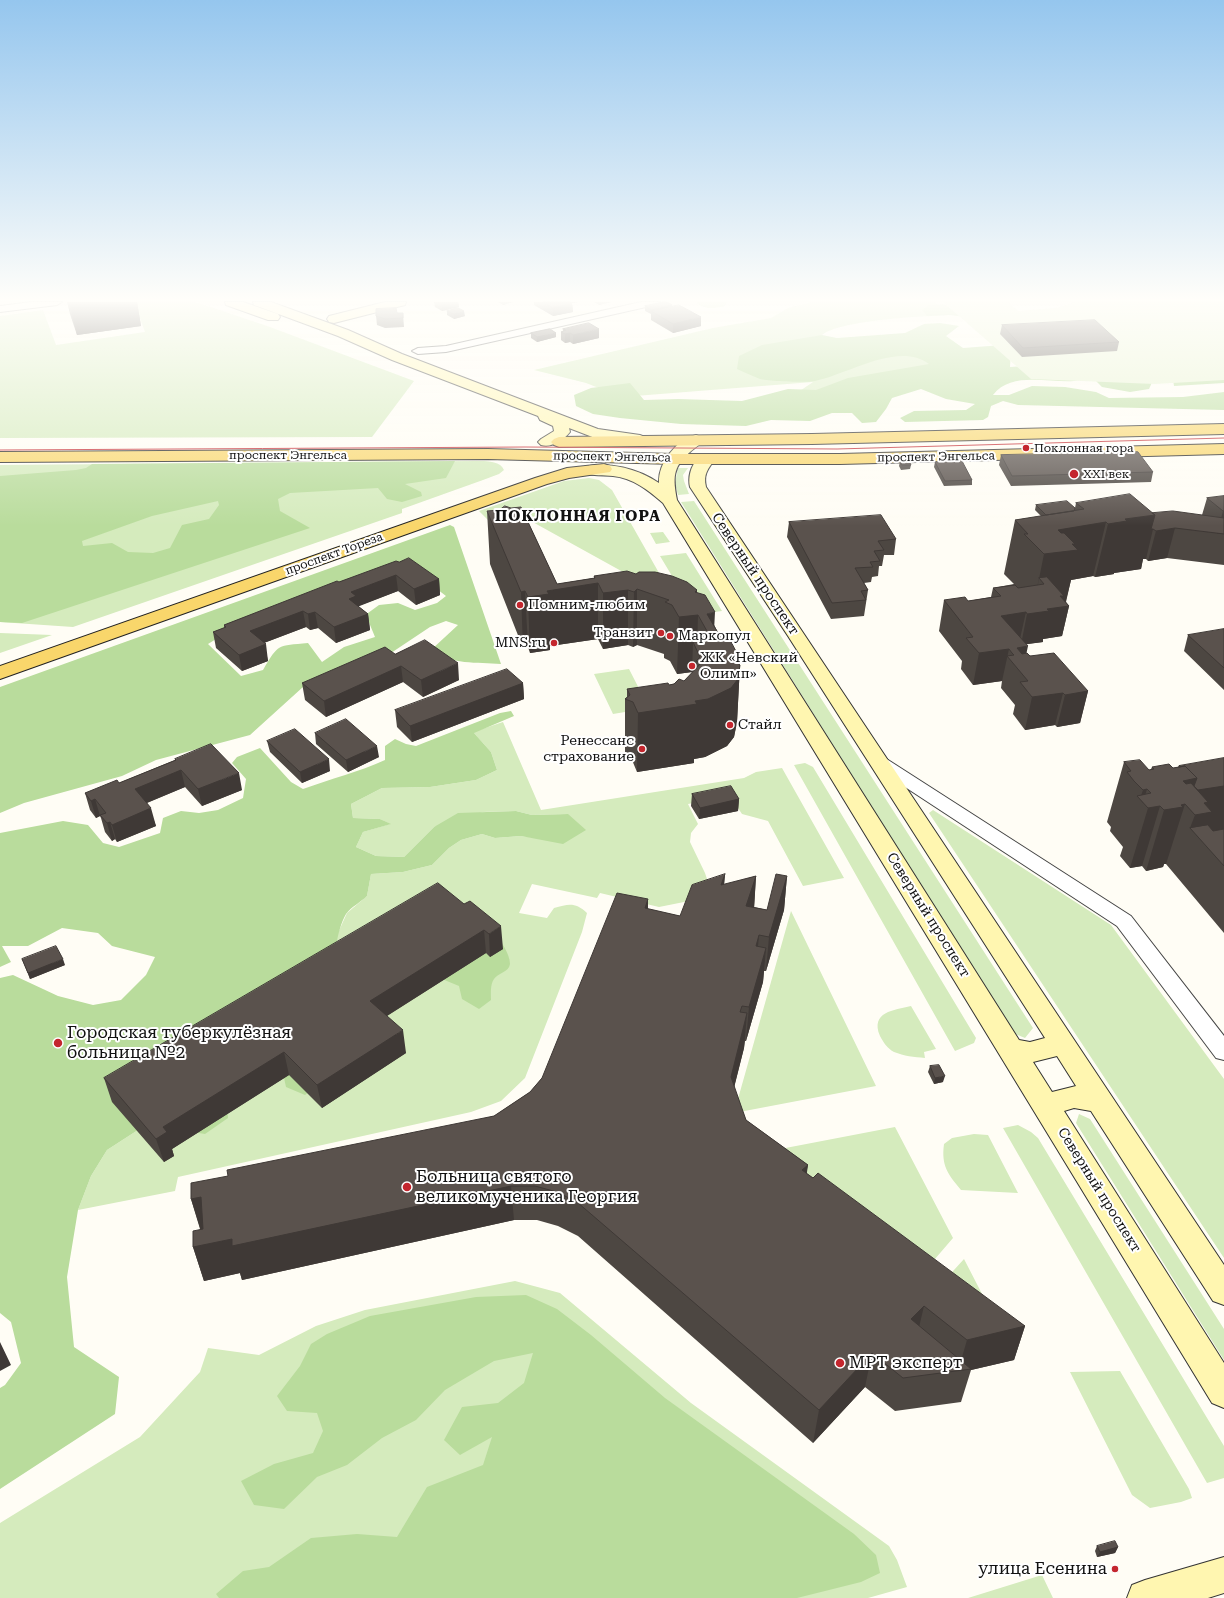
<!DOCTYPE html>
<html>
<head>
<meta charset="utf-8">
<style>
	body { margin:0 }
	canvas { display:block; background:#fffdf5 }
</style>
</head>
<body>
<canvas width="1224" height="1598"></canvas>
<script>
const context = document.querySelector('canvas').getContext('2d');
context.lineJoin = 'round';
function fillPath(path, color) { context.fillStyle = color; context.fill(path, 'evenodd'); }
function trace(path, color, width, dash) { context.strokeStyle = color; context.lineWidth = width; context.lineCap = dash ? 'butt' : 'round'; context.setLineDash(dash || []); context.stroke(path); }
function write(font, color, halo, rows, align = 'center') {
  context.font = font + ' "Roboto Serif",serif'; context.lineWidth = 4; context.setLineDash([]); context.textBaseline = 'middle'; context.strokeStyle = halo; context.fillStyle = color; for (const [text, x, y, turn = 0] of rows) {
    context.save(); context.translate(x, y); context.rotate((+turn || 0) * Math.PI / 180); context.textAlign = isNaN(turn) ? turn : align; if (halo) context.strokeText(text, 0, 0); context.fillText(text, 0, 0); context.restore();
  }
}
fillPath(new Path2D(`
	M134,302H196L270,327L414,381L372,437L0,438V316L43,310L56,345L145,332Z
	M811,302H934L950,315C924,316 840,320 822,335C820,336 818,340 816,342L923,351L958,362L785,401L813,382L622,397L586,383L534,370L713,328L771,318L788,308Z
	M475,461C484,461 500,460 504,470L499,474L483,480L402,509V513L73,627L0,622V465Z
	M678,468H688L683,475L684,481L689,494L678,495L675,483Z
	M589,478L599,480L612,490L680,610L652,588L520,515L490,522L479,511L564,481Z
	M694,501L1033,1028L1025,1038L1013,1033L681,502Z
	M663,532L670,542L656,544L650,533Z
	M686,553L722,611L707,613L693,611L660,556Z
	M0,633L52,635L0,653Z
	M629,669L649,708L613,714L594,674Z
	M503,722L541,810L744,778L756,772L782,768L844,878L803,886L768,821L742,814L730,796L688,804L698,824L691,833L690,842L705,873L710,888L704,898L659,907L600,893L597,898L532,884L519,913L547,918L554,908C569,904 575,902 587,913L582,932L525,1078L501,1101L471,1112L178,1177L175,1191L78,1210L91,1176L107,1150L155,1119L226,1090L333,977L337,935L347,913L367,896L371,874L403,872L432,865L449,848L461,840L482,834L495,838L521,836L536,838L567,814L532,815L516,811L483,812L434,827L404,857L376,856L356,847L363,832L390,824L380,819L353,818L351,804L382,788L430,787L476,780L497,770L491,752L473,732Z
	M805,763L813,767L976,1038L974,1043L955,1051L794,765Z
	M933,810L1111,925L1224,1079V1258L929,813Z
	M791,911L876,1086L734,1113Z
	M911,1006L936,1049L924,1052L925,1058C914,1057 904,1056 894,1052C888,1049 883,1042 880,1036C870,1012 894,1010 911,1006Z
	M1079,1114L1090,1119L1224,1329V1360L1076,1123Z
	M1018,1125L1031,1132L1038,1138L1224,1446V1478L1207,1483L1003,1128Z
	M895,1127L953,1238L916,1281L749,1155Z
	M974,1134L988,1135L1018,1193L961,1190C948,1174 941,1166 944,1144L952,1138Z
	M964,1259L1013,1354L933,1293Z
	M515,1281L560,1293L691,1403L889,1546L897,1560L907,1587L868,1598H0V1523L140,1437L200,1372L208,1348L259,1355L316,1326L365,1310Z
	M1120,1371L1189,1489L1192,1498L1181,1502L1150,1508L1132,1495L1070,1372Z
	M1042,1575L1053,1598H968Z`), '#d5ebbd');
fillPath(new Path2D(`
	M696,302H727L725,306C715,308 703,310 696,302Z
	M944,304L964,317L950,315L927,316L922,310L929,305Z
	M940,323L959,326L946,336L963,348L1003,345L1011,351L1010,367L1080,362L1154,378L1149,389L1130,392L1102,387L1092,377C1086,378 1080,380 1074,381C1048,383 1011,371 993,395H1009L1032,386L1065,387L1096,392L1109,398L1183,397L1224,392V410L1018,405L1003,401L991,406L988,417L983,420L905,422L900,418L914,411L966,410L975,404L946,399L921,389L892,398L886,409L876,422L862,423L852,413H832L810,421L771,420L746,426L681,424L620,418L593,414L576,406L574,395L591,388L630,383L644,400L678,399L742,401L788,389L816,390L848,378L929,364C898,341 847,375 815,381C807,383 767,381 760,379C752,376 744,372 737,369L739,356L762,345L822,335L837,338L905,333L924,324Z
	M1224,378V383L1174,386L1173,380Z
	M455,461L446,478L405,484L421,492L422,496L402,502L387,499L378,488L290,493L278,499L280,511L310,528L22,623L0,622V476L76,470L86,468L92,464ZM218,501L219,505L209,519L182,525L170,548L153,553L128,552L112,543L83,546L82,541L152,516Z
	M450,525L454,527L501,664C477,662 451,665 431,650L458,625L446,621L430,627L385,657L303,687L250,735L156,760L122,776L24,803L0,813V687ZM412,570L446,596L437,603L415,610L398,603L379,605L368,613V620L375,637L344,647L322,662L308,643C277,646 279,643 263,670L241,676L208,644L221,636Z
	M511,711L514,716L474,733L491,752L497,770L476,780L430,787L382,788L351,804L353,818L380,819L391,824L363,832L356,847L376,856L404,857L434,827L458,813L516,811L532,815L568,814L586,830L563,844L521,836L495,838L482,834L461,840L449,848L432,865L403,872L371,874L367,896C361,902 351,907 346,914C327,946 333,1034 332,1073L305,1095L286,1087L281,1064L226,1090L228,1118L205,1134L181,1130L155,1119L107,1150L91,1176L78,1210L67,1277L74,1347L119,1377L115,1414L0,1489V1388L5,1385L21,1363L11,1322L0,1313V978L13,975L58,996L93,1005L121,1000L146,975L155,957L112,946L98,933L62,928L28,946H2L11,962L0,967V833L63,821L88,825L103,843L119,847L160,833L163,818L181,811L199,813L218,810L243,798L246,779L232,763L237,757L260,748L291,782L303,789C330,779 359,772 385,760V746L395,739L406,744L416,746L500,713Z
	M495,932C500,941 510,953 510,964C509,972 498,973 494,979C490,985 491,993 491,1000L479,1009L462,999L459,986L442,979Z
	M526,1295L557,1309L591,1335L665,1398L854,1534L876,1555L880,1573L861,1582L797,1598H219L216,1594L243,1571L269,1567L311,1538L357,1534L397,1537L427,1487L483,1465L492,1437L460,1455L444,1440L462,1407L498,1403L524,1383L533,1353L494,1361L445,1390L416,1420L382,1438L347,1465L317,1477L284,1509L254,1505L241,1481L274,1464L313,1453L323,1431L317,1413L287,1411L277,1396L300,1366L311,1344L327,1334L370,1316L476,1297Z`), '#b9dc9c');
fillPath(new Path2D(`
	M943,302H1008L1018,311L1056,308L1075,302H1224V380L1155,384L1031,379Z`), '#e6f2cf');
const street = new Path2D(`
	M31,302H62L57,305L0,312V306Z
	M641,302H660L655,305L446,352L418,354L412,351L418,348L446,346Z
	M879,757L885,758L1131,916L1224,1036V1060L1216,1058L1117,926L873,766L870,762L873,758Z`);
const secondary = new Path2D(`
	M225,302H243L278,314L280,317L278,320H268L226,305Z
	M253,302H271L348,330L402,354L598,429L640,435L645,437L648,440L645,443L640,445L595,438L569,428L570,432C563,441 551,448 541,445L538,442L541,439L554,431L553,426L540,420L538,416L392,360L338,336L254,305Z
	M385,302H406L405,305L334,323L329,322L327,319L329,316Z
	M696,435L701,437L704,440C700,445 694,448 690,452C672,467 673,479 677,500L1019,1040L1030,1042L1045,1038L788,636L690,487C687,473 695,451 713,456L715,459C708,469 703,474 706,487L1224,1265V1305L1213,1301L1091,1111L1074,1108L1064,1111L1224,1363V1408L1212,1403L663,503C648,490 633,478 613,476C603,475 594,476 584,473L582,470L584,467C608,461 639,469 659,483C658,463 676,440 696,435ZM1057,1056L1076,1086L1052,1092L1033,1062Z
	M1224,1557V1593L1208,1598H1127L1132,1585L1145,1580Z`);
const primary = new Path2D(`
	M1224,424V434L812,444L559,447L554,445L551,442L554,439L559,437L812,434Z
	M1224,444V454L840,464H674L488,459L0,462V452L488,449L674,454H840Z
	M604,464L610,466L612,469L610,472L569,478L547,484L0,679V666L535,478L567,468Z`);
trace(street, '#444', 2);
trace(secondary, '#333', 2);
trace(primary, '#222', 2);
fillPath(street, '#fff');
fillPath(secondary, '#fff6b0');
fillPath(primary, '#f9d66b');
trace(new Path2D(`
	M0,450L525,447L837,449L1224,438`), '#c4262e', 1);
fillPath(new Path2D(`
	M67,302H137L141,326L77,335L70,314Z
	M434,302H458L459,307L442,311L435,307Z
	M498,302H513L503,305Z
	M534,302H579L572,303L573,312L553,316L534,305Z
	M594,302H611L599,305Z
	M672,305V306L701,326L673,333L651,320V314L645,311V306Z
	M447,311L465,316L454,319L447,315Z
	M397,313H403L404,327L385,328L377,325L376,316Z
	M1002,325L1119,342L1117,351L1022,357L1000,334Z
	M563,329L599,338L573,344L570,342L565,343L561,340V332L563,331Z
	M531,333L556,337L537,342L531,338Z
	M1001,455L1153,472L1151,482L1011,486L999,465Z
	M900,461L911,465L910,469L901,470L899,466Z
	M935,462L972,480V485L944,486L934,467Z
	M1224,496V565L1167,558L1148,561L1146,559H1143L1141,569L1114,573V574L1095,577L1093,576L1071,580L1066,602L1069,606L1062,636L1043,639V642L1026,644V653L1088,691L1080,723L1057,727L1055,725L1025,730L1013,714L1015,705L1001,688L1002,681L973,685L961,669L962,661L939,631L944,600L968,601L991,597L993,588L1014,584L1004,574L1015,520L1041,516L1035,510L1036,505L1075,508L1076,503L1152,513L1202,515L1207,498Z
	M487,511L524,512L531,521L528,522L557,584L594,578V576L636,574L697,590V593L721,638L739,657V664L740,665L737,722L734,737L727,746L705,757L694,759V763L637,772L632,760L625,757V699L627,697V689L669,685L684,681L691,674L692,672L677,674L670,661L664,658V654L637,645L633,647L628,645L603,649L598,639L550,646V650L530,653L528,647L523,648L490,564Z
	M789,522L896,539L894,555H884L882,566H879L878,576L872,577L871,582L864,583L868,590L864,616L831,619L787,537Z
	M399,562L439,579L440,595L416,605L398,591L358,606L368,614L370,630L336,643L318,628L310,630L306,627L264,643L268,661L242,671L216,648L213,632L224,628V625L339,582Z
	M1224,629V690L1184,651L1188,635Z
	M395,654L459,680L423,697L403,682L326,717L305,700L302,683Z
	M523,683L524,699L412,742L397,727L395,710Z
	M315,733L379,757L348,772L316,744Z
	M267,741L330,771L302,783L270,752Z
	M1224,758V933L1166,864H1164L1163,867L1146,871L1142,866L1130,868L1120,856L1123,847L1110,831L1111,827L1107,822L1124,762L1149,770L1151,769L1152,767L1173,768L1178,767L1179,766Z
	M175,759L242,790L202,806L185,787L147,803L156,826L117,842L115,839L112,841L105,832L101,818L100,816L96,818L90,810L85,793L119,783L175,760Z
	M692,794L739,799L738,811L699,819L691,806Z
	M725,874L724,885L756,876L754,907L767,910L787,876L784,910L766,971H764L763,982L746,1041H745L744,1048L734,1087L746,1120L808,1165L806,1173L1025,1326L1014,1360L971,1370L961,1402L895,1411L865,1387L813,1443L578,1236L558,1226L537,1220H514L242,1280L240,1273L204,1281L193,1247L200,1229L191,1199L228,1176L494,1116L530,1092L542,1078L648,899V909L680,916Z
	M464,904L503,949L490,957L486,953L387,1016L406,1053L322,1108L289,1075L172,1149L174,1156L164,1162L112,1102L104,1078Z
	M22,959L65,965L30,979Z
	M930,1066L943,1082L934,1084L928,1072Z
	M1097,1546L1118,1547L1115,1553L1097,1557L1095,1551Z`), '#4d4742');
fillPath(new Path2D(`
	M69,302H137L141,326L77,335Z
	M442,302H458L459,307L442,311Z
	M503,302H513L503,305Z
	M566,302H579L572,303L573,312L553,316V308Z
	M599,302H611L599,305Z
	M672,305V310L652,312V310Z
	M464,311L465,316L454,319V314Z
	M701,317V326L673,333V324Z
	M599,329V338L573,344V335Z
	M556,333V337L537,342V337Z
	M570,333V342L565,343V334Z
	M1223,511H1224V534H1217Z
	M1155,515L1153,529L1146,559H1143L1141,569L1114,573V574L1095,577L1108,524L1125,519Z
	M531,516V521L516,527V522Z
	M1089,521L1088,525L1106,522L1093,576L1071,580L1065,604L1062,605V607L1069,606L1062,636L1043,639V642L1021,645L1027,614L1047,611V609L1058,607V605L1039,608L1044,584L1039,578L1033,609L1044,554L1053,553L1058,531H1056L1057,526L1071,524L1070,528L1080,526L1081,523Z
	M1175,528L1167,558L1148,561L1156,531Z
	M396,575L398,591L357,607L349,599L351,592Z
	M439,579L440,595L416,605L414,589Z
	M598,583V639L550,646V650L530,653L528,597L547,591Z
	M637,589V645L633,647L634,592Z
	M628,590V645L603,649V593Z
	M697,590L696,615H698L697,650L693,642L692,672L677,674L679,617L695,592Z
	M525,591L528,647L523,648L521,592Z
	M303,611L306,627L253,647L250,631Z
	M315,612L318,628L310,630L308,614Z
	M715,612L712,669V640L707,614Z
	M1026,612L1019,643L1001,616Z
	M368,614L370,630L336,643L334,627Z
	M266,644L268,661L242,671L239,655Z
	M1028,646L1022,674L1017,648Z
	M1009,649L1002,681L973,685L979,653Z
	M739,657L738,678L740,665L737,722L734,737L727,746L705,757L694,759V763L637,772L638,713L695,701L736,662Z
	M458,663L459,680L423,697L421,680Z
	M401,666L403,682L326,717L324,701Z
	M523,683L524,699L412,742L410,726Z
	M1088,691L1080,723L1057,727L1065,695Z
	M1063,693L1055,725L1025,730L1032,697Z
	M377,746L379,757L348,772L346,760Z
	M329,759L330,771L302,783L300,772Z
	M181,770L185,787L139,806L135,789Z
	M239,773L242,790L202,806L198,789Z
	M1197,778L1224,786V829L1205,833L1190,828L1195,815L1185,804L1166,864H1164L1163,867L1146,871L1164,810L1183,781Z
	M1147,789L1143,803L1140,799L1143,790Z
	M95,799L100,816L96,818L91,801Z
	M739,799L738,811L699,819L700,808Z
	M1160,806L1142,866L1130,868L1148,808Z
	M151,808L156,826L117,842L112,825Z
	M110,822L115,839L112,841L107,823Z
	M725,874L722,907L721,885Z
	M756,876L754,910L746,906Z
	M787,876L784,910L766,971L769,937Z
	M648,899L647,933L645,908Z
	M501,926L503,949L490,957L489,934Z
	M484,930L486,953L374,1024L370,1001Z
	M759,935L756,969V946Z
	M766,948L763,982L746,1041L749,1007Z
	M63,959L65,965L30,979L28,973Z
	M747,1013L744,1048L728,1112L731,1077Z
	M403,1030L406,1053L322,1108L317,1085Z
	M284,1052L289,1075L172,1149L174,1156L164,1162L156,1139L163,1127Z
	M945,1076L943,1082L934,1084L935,1078Z
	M808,1165L803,1200L802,1170Z
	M511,1186L514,1220L242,1280L240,1273L204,1281L193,1247L232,1239Z
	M201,1197L211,1232L202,1234L191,1199Z
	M924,1306L916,1340L911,1319Z
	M1025,1326L1014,1360L971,1370V1369L958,1371L967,1340Z
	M0,1342L11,1365L0,1371Z
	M872,1353L865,1387L813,1443L819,1410Z
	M1118,1547L1115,1553L1097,1557L1100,1552Z`), '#3f3936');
const building = new Path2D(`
	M544,302H571L572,303L553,308Z
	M664,302H667L672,305L652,310L645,306Z
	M679,305L701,317L673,324L651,311Z
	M396,308L397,313H403V318L385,319L376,316V309Z
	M458,308L464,311L454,314L447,311Z
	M1095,320L1119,342L1023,348L1002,325Z
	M589,323L599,329L573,335L570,333L565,334L561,332L566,330L563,329Z
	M550,329L556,333L537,337L531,333Z
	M1138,452L1153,472L1012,476L1001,455Z
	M900,461H909L911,465H902Z
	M962,461L972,480L945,481L935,462Z
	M1130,494L1155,515L1125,519L1127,521L1108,524L1106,522L1058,530L1061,533H1064L1075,544H1072L1078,550L1044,554L1024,534H1028L1015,520L1084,509L1076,503Z
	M1224,496V511H1223L1207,498Z
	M1067,501L1075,508L1074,511L1046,515L1036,505Z
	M505,506L511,508L521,507L557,584L595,578L594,576L627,571L636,574L639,572H655L672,576L687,582L697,590L695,592L705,595L715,612L707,614L721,638H729L739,657L736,662L740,665L738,679L731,688L708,699L695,701L697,704L638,713L633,702L625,699L630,695L627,689L668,683L669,685L674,684L679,679L684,681L702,662L696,661L700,657L693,642L712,640L698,615L679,617L672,605L665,602L669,600L637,589L634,592L628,590L603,593L598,583L547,591L549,594L528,597L525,591L521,592L487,511L499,510Z
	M1173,511L1224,518V534L1175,528L1156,531L1153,529H1151L1155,515L1152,513Z
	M524,512L531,516L526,518Z
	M881,515L896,539L878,541L884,550L874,551L880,561L870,562L873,567L855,568L868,590L861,591L866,600L832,603L789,522Z
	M409,558L439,579L414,589L396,575L351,592L356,596L349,599L368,614L334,627L315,612L308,614L303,611L250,631L266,644L239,655L213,632L226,627L224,625L337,581L339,582L396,561L399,562Z
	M1047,577L1064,596H1060L1069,606L1047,609L1049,611L1027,614L1026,612L1001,616L1028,646L1017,648L1022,654L1027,653L1030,656L1054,653L1088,691L1065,695L1063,693L1032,697L1020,682L1028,681L1007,656L1014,655L1012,653L1009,649L979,653L966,638L973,637L944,600L965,597L968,601L1001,596L993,588L1015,585L1018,588L1044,584L1039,578Z
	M1224,629V668L1188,635Z
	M425,640L458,663L421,680L401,666L324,701L302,683L385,647L395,654Z
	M507,669L523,683L410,726L395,710Z
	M346,719L377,746L346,760L315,733Z
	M295,729L329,759L300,772L267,741Z
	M211,744L239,773L198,789L181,770L135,789L151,808L112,825L110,822L107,823L100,815L106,813L95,799L91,801L85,793L117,780L119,783L176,760L175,759Z
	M1224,758V786L1198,790L1194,786L1197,778L1185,766L1179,767V766Z
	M1140,760L1149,770L1154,769L1152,767L1169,764L1173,768L1185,766L1197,778L1183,781L1186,784L1191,783L1208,802L1204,803L1212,812L1195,815L1185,804L1181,805L1183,807L1164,810L1160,806L1148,808L1137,796L1151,793L1147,789L1143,790L1134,781L1127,772L1131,771L1124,762Z
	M731,786L739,799L700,808L692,794Z
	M1208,825L1213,831L1224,829V866L1190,828Z
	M725,874L721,885L756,876L746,906L767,910L776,874L787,876L769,937L759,935L756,946L766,948L749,1007L742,1006L740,1012L747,1013L731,1077L746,1120L808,1165L802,1170L813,1178L818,1173L1025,1326L967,1340L924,1306L911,1319L971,1369L903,1378L872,1353L819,1410L577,1202L557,1192L535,1186H511L232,1246V1239L193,1247V1231L203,1229L201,1197L191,1199V1183L228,1176L227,1170L494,1116L530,1092L542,1078L617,893L648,899L645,908L680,916L692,885Z
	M438,883L464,904L470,901L501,926L489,934L484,930L370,1001L403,1030L317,1085L284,1052L163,1127L167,1132L156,1139L104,1078Z
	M56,946L63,959L28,973L22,959Z
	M939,1065L945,1076L935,1078L930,1066Z
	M1115,1541L1118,1547L1100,1552L1097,1546Z`);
fillPath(building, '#5a524d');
trace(building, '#3f3936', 1);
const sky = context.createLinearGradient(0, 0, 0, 526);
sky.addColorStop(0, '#95c6ee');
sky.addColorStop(0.57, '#fffefa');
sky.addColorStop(1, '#fffefa00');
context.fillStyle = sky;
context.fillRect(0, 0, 1224, 526);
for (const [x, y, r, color] of [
	[1026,448,4,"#c4262e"],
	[1074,474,5,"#c4262e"],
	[520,605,4,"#c4262e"],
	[661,633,4,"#c4262e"],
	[670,636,4,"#c4262e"],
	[554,643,4,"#c4262e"],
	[692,666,4,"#c4262e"],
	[730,725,4,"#c4262e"],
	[642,749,4,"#c4262e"],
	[58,1043,5,"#c4262e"],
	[407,1187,5,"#c4262e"],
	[840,1363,5,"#c4262e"],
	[1115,1569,4,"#c4262e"]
]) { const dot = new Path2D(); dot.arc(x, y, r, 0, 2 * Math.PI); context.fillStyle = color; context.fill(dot); trace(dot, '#fff', 1.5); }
write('12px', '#111', '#fff', [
	["Поклонная гора",1034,448],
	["XXI век",1083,474]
], 'left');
write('12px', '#111', '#fff', [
	["проспект Энгельса",288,455],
	["проспект Энгельса",612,457,1],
	["проспект Энгельса",936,457,-1],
	["проспект Тореза",334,554,-20]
]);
write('14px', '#111', '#fff', [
	["Северный проспект",755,574,56],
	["Северный проспект",928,915,58],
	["Северный проспект",1099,1190,58]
]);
write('14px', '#111', '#fff', [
	["Помним-любим",528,605],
	["Транзит",653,633,"right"],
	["Маркопул",678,636],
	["MNS.ru",546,643,"right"],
	["ЖК «Невский",700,658],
	["Олимп»",700,674],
	["Стайл",738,725],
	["Ренессанс",634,741,"right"],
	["страхование",634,757,"right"]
], 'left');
context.letterSpacing = '1px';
write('bold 15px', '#111', '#fff', [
	["ПОКЛОННАЯ ГОРА",578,517]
]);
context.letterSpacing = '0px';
write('17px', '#111', '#fff', [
	["Городская туберкулёзная",67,1033],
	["больница №2",67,1053],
	["Больница святого",416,1177],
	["великомученика Георгия",416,1197],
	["МРТ эксперт",849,1363],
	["улица Есенина",1107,1569,"right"]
], 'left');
</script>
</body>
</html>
